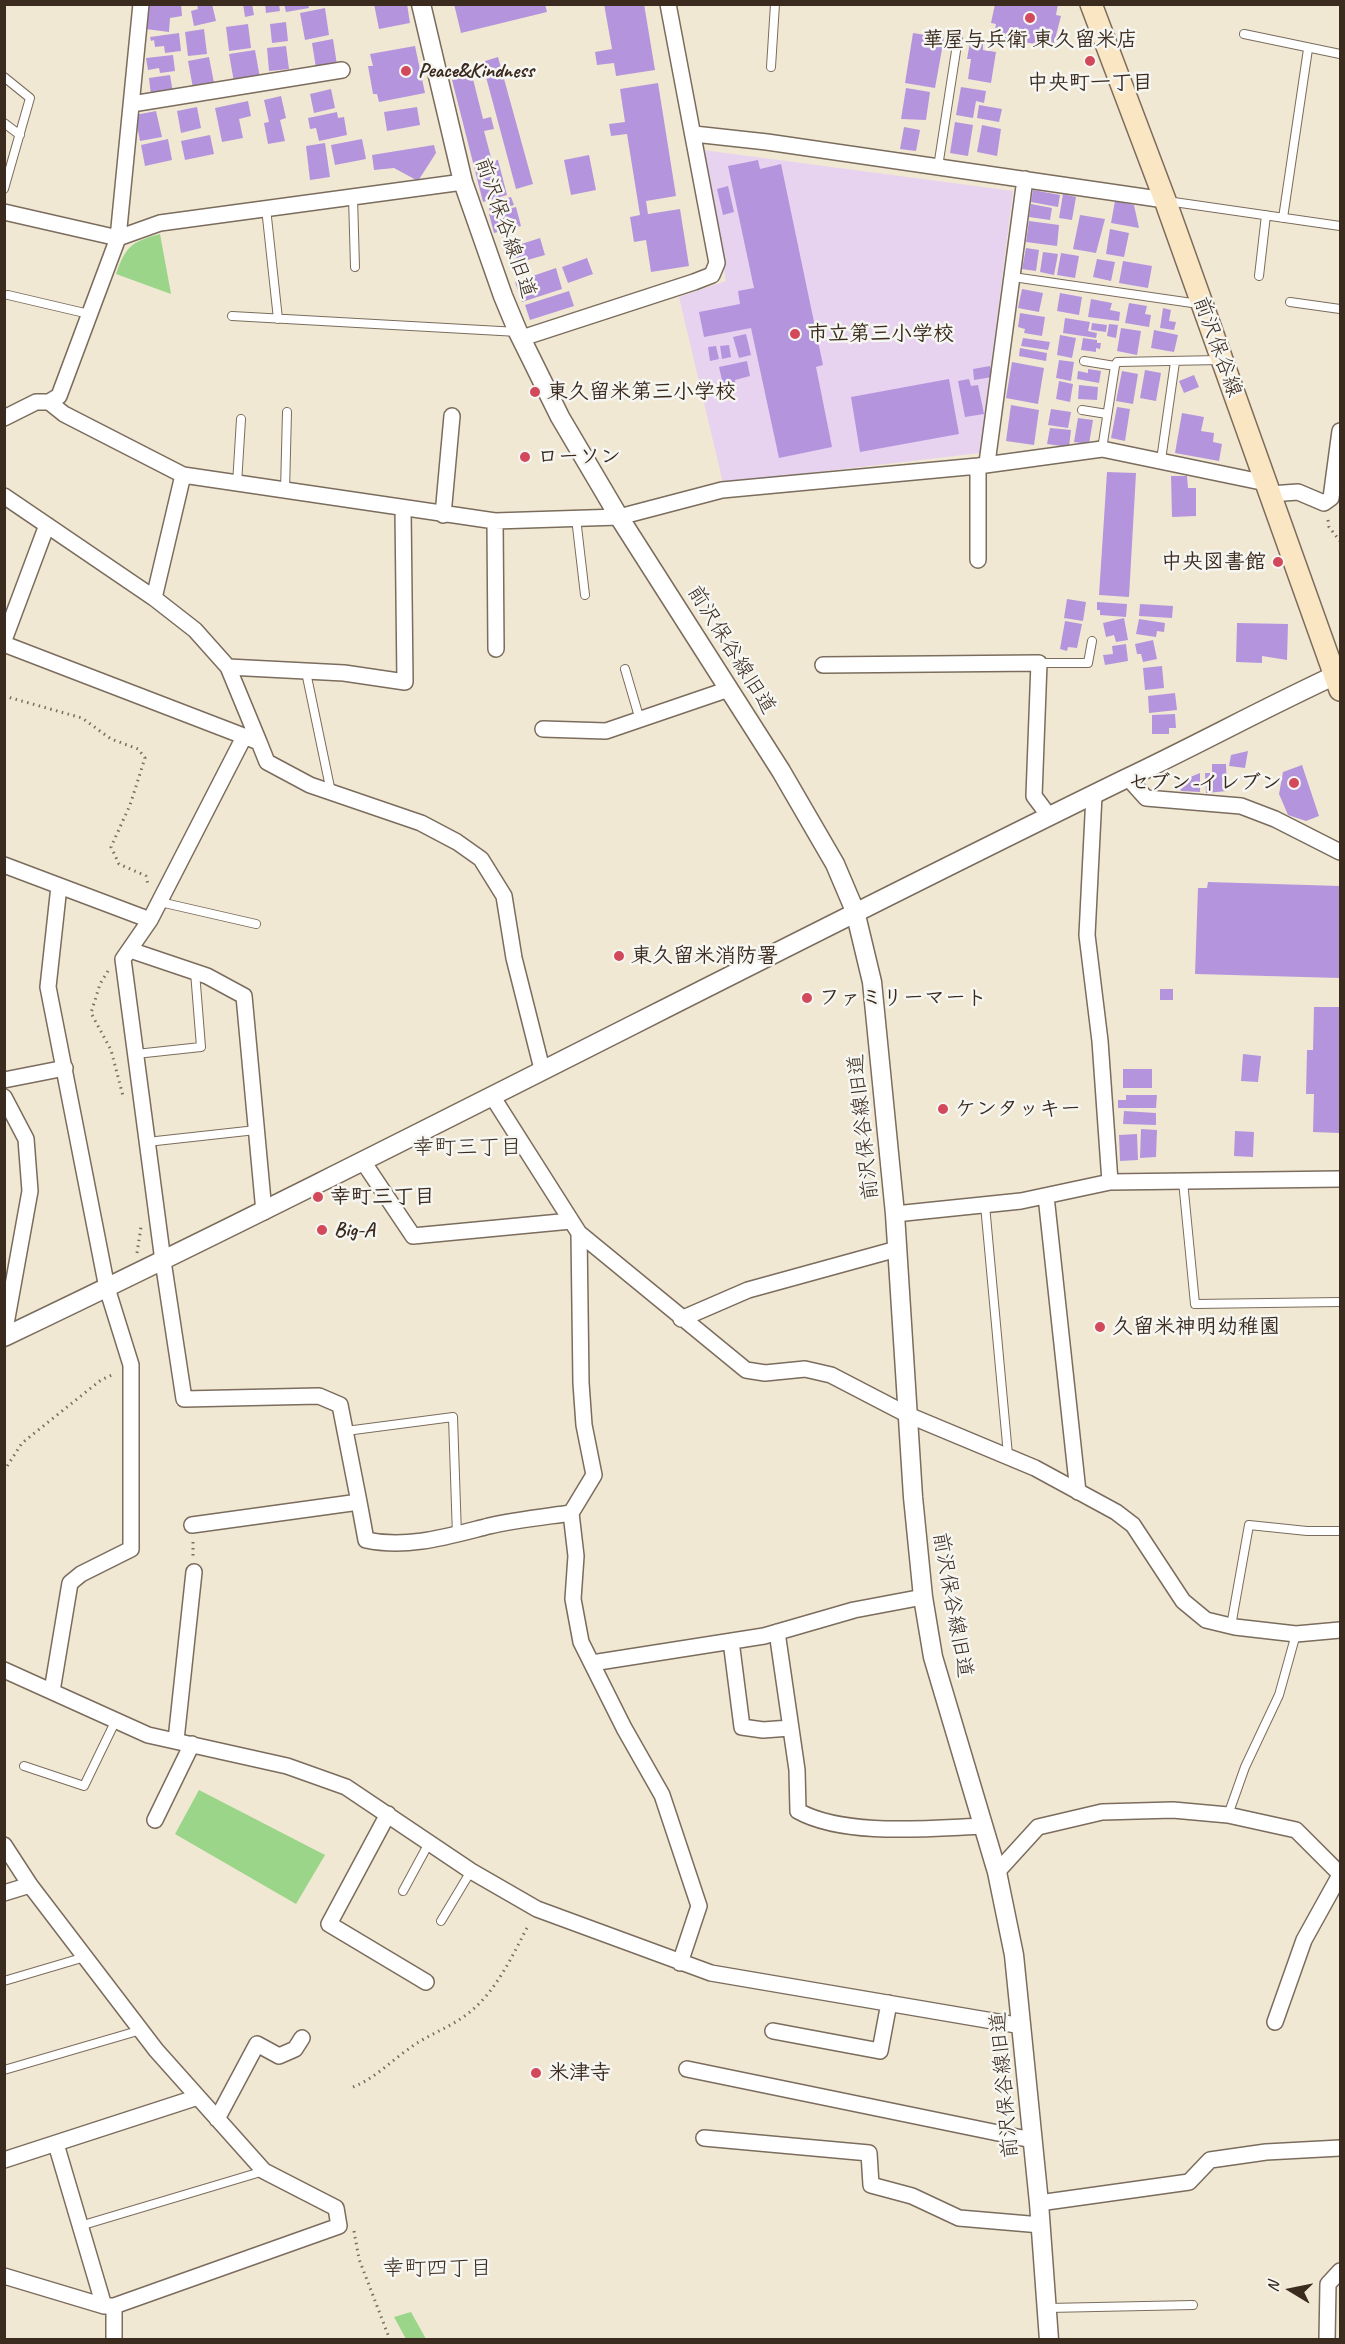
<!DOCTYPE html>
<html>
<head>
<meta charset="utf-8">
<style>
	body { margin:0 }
	#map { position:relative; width:1345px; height:2344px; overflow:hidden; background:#f1e8d3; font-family:Caveat,sans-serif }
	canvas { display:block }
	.frame { position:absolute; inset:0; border:6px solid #3b2a1e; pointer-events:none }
	.north { position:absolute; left:1261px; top:2260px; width:60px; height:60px; -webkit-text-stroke:4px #f6f6f2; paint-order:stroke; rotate:280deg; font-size:16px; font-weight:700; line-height:24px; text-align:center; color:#3b2a1e }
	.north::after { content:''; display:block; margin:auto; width:21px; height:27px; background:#3b2a1e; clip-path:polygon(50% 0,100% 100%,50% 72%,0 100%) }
</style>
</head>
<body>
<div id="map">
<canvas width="1345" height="2344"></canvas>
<div class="frame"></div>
<div class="north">N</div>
</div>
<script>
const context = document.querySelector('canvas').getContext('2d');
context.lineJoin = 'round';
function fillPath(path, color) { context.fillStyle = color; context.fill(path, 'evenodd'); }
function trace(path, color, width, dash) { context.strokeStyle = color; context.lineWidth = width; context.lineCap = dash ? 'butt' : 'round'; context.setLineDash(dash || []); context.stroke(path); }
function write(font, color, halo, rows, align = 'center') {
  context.font = font + ' Caveat,"Klee One",sans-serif'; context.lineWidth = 5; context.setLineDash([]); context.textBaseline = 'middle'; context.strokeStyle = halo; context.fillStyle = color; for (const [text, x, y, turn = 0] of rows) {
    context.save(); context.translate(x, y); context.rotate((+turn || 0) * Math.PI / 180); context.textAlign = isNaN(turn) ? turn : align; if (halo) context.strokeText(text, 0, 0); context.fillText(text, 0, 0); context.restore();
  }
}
fillPath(new Path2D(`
	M703,150L1013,191L980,453L723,483L679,297L726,281Z`), '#e7d2ef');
fillPath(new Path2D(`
	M160,234L171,294L116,274C126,246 131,242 160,234Z
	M199,1790L325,1855L296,1904L175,1834Z
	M411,2312L426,2339H406L394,2317Z`), '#9ad589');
fillPath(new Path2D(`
	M149,4H181L182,16L170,18L169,32L146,29Z
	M197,4H212L216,21L194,26L191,11L198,9Z
	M243,4H252L254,15L245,17Z
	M265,4H279L280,11L266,13Z
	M284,4H308L309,8L286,12Z
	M374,4H407L410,23L379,29Z
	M454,4H545L547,12L461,33Z
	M604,4H644L655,70L616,76L614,63L597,65L595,52L612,49Z
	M995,4H1058L1056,15L1061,16L1053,47L994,37L996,24L991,23Z
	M325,8L329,35L305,40L300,13Z
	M286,22L288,41L272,43L270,24Z
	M248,24L251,48L229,51L226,27Z
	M204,29L207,54L188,56L185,32Z
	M179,33L181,51L165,53L164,46L155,47L154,40L151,41L150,37Z
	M913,33L944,38L935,88L905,83Z
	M333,39L337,65L316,68L312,43Z
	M970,42L983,44V50L996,52L991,83L968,79L971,59H967Z
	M286,46L289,69L269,71L267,48Z
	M415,46L425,93L379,102L377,94H373L368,66H373L370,54Z
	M255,50L260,78L234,82L229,54Z
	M173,55L175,71L160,73L159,68L148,70L146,58Z
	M209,57L214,83L193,88L188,61Z
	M498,57L533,184L516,189L482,62Z
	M170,75L173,93L151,96L149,78Z
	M472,75L483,119L491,117L494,129L484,131L492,161L498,160L507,195L483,202L452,80Z
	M658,83L676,196L646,201L648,214L680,209L689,266L651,272L646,240L634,242L630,217L640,215L627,134L611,136L609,124L625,122L620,89Z
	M961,87L986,91L984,103L976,101L973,118L956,115Z
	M906,88L930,92L926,120L901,119Z
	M331,89L335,108L314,113L310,94Z
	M281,96L286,118L280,120L285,141L268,144L264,123L269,122L264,100Z
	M248,101L251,116L239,119L243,138L222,142L215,108Z
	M979,105L1002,109L999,122L977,118Z
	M197,107L201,128L181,133L177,111Z
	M417,107L420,125L387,131L384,112Z
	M156,111L162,137L140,141L135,115Z
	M337,112L338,118L344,117L347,135L319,141L316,128L310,129L308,118Z
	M955,122L973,125L968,156L950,153Z
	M982,125L1001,129L997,156L977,152Z
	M904,127L920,130L916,151L900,149Z
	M210,135L214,154L185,160L181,141Z
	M168,139L172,160L145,166L141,145Z
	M362,139L366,159L335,165L331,145Z
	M325,143L330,177L310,180L306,146Z
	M434,145L436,153L418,181L394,168L374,170L372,155Z
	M589,155L596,190L571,195L564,160Z
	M758,160L760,169L781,164L823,365L816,367L832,447L779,458L751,328L704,337L699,312L740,304L738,291L754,288L728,166Z
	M728,186L734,212L723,215L717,189Z
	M1033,190L1060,195L1058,207L1031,202Z
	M1063,194L1076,197L1072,220L1059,218Z
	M511,197L514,205L490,212L488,203Z
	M1115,201L1134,205L1139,228L1111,223Z
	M1031,204L1052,208L1050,220L1029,217Z
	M516,207L521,226L494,233L489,214Z
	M1080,215L1105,219L1096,253L1073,249Z
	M1029,221L1059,225L1057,246L1026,242Z
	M1110,229L1129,233L1124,257L1106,254Z
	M540,238L545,255L517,263L512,247Z
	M1026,248L1039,250L1036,271L1022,269Z
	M1043,252L1058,254L1054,275L1040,272Z
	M1061,253L1079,256L1075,278L1057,275Z
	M587,258L593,274L568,283L562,267Z
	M1097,259L1115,262L1111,281L1093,277Z
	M1123,261L1152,266L1148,288L1119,283Z
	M556,268L562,289L522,302L515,282Z
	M1022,289L1043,293L1039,312L1018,308Z
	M569,291L574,306L530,320L525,305Z
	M1060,293L1082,297L1079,315L1057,311Z
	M1091,299L1112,303L1110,310L1120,312L1119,321L1088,317Z
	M1129,303L1147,306L1145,314L1151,315L1149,327L1125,323Z
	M1163,308L1171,310L1169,321L1176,322L1174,330L1160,328Z
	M1020,313L1045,317L1042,336L1024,333L1025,329L1018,327Z
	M1065,318L1090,322L1088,331L1097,333L1096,338L1063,333Z
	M1092,323L1107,325L1106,332L1091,330Z
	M1109,324L1118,325L1116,338L1107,336Z
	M1121,328L1141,331L1137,355L1117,351Z
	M1154,330L1178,335L1174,352L1151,348Z
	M746,334L751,355L739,358L733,337Z
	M1060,335L1076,338L1072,358L1057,355Z
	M1023,338L1050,342L1048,350L1021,346Z
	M1083,338L1097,340V343H1101L1100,349L1096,348V352L1081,350Z
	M729,345L731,357L722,359L720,346Z
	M716,346L719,359L710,361L708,347Z
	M1020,348L1047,353L1046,361L1019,356Z
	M1059,360L1074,362L1071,381L1056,378Z
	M747,361L750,376L735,380L736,386L724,389L719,367Z
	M1012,362L1044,368L1038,404L1006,398Z
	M990,366L992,377L974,380L973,369Z
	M1088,369L1101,371L1099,383L1077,379L1078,371L1088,373Z
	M1145,370L1161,373L1156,401L1140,398Z
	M1122,371L1138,374L1133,404L1116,401Z
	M1194,375L1199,387L1184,393L1179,381Z
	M949,379L959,434L860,452L851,397Z
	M969,379L971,386L978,385L984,414L965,417L958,381Z
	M1059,381L1073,384L1070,402L1056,399Z
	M1079,385L1098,387L1097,400L1078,399Z
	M1011,405L1039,410L1034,445L1006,441Z
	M1117,407L1130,409L1125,441L1111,438Z
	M1051,409L1071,412L1068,428L1048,425Z
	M1182,413L1204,417L1201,431L1214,433L1213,442L1222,444L1219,461L1175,453Z
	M1078,418L1093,420L1089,444L1074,442Z
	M1050,428L1071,430L1069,447L1047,444Z
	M1107,472L1136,473L1129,597L1099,595Z
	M1171,476H1187L1188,488H1196V516L1172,517Z
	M1067,599L1086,602L1083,621L1064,618Z
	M1097,602L1127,604L1126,617L1100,615V610H1097Z
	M1140,604L1173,606L1172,618L1139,616Z
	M1124,618L1128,640L1116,642L1114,635L1106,637L1103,623Z
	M1139,619L1165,623L1164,632L1157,631L1156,637L1136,634Z
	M1065,621L1082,624L1077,648L1068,647L1067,651L1060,649Z
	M1237,623L1288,624L1287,660L1262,656V663L1236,662Z
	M1153,640L1157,659L1143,662L1141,654H1137L1135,644Z
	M1126,644L1128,661L1105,665L1103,655L1113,654L1112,646Z
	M1162,666L1164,688L1145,690L1143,668Z
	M1175,693L1177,710L1149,713L1148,696Z
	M1175,714L1176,728H1169V734H1152V715Z
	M1248,751L1245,768L1229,766L1231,755Z
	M1212,764H1226L1227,791L1206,793L1205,773H1212Z
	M1302,765L1319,816L1306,821L1288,815L1279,794L1283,772Z
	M1200,773V792L1181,791L1178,782Z
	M1208,882L1340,886V978L1195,974L1198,888H1207Z
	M1160,989H1173V1000H1160Z
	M1314,1007H1340V1133L1313,1132L1314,1094H1306L1307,1050H1313Z
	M1243,1054L1261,1056L1258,1082L1241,1081Z
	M1123,1069H1152V1088H1123Z
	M1126,1095H1157L1156,1108H1118V1100H1126Z
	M1124,1111L1156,1113V1125L1123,1124Z
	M1141,1129L1157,1130L1156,1157L1140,1158Z
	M1235,1131L1254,1132L1253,1157L1234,1156Z
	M1137,1134L1138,1160L1120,1161L1119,1135Z`), '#b495dd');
const service = new Path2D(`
	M1244,34L1340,54
	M771,67L775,4
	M4,77L30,98L4,189
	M4,123L20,135
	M938,167L958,38
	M353,197L355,267
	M1167,201L1340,226
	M266,208L278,319
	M1283,218L1308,49
	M1259,276L1266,215
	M1013,277L1199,304
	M8,295L89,314
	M1290,302L1340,309
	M232,316L518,332
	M1084,361L1115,366L1117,362L1220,360
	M1082,410L1107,414
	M1102,449L1115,366
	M1161,460L1175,362
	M237,484L241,419
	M285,491L287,412
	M576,518L585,595
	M1039,663H1088L1092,641
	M625,669L640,720
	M306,672L331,792
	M160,902L256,924
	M136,1054L201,1047L195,972
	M147,1142L256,1130
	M1183,1181L1195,1304L1340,1302
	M985,1205L1008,1455
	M346,1431L453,1417L457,1536
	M1231,1626L1249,1525L1307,1531H1340
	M24,1766L84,1786L115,1722
	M1228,1815L1245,1767L1279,1695L1296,1634
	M403,1891L429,1843
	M441,1921L471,1871
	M4,1981L85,1957
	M4,2070L141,2030
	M80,2226L264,2171
	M1048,2308L1193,2305`);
const minor = new Path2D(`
	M132,104L342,70
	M694,134L767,142L1165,200
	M4,212L118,238L160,223L463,182
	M522,338L694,282L712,275L717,263L668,4
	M49,402L64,414L183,475L495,521L619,517L722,490L978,466L1102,449L1266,483
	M4,418L36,402H49L59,396L118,238L141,4
	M987,463L1025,179
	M978,466V560
	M1270,494L1298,492L1324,503L1331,498L1340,431
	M4,496L154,598L183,475
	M443,515L452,416
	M495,521L496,649
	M154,598L195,630L228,667L259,742
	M4,640L47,525
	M4,644L259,742L267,762L310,785L421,823L457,842L481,859L504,896L514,958L542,1069
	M823,665L1039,663L1034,796L1049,816
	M228,667L344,673L405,682L403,509
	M543,729L606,731L729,689
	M1128,778L1146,798L1241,806L1275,819L1340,852
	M1094,795L1087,935L1100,1041L1110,1182
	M4,865L150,920L244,737
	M150,920L123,959L163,1261L184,1399L319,1396L340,1405L359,1502L192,1525
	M130,950L207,976L244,996L264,1212
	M4,1080L65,1068
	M492,1096L579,1233L746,1370L765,1373L805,1369L831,1375L908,1415L1035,1468L1116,1512L1133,1525L1183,1601L1206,1620L1235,1627L1296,1634L1340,1630
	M4,1097L26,1139L30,1191L4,1335
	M364,1163L413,1236L571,1221
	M1046,1196L1078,1492
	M895,1214L1021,1201L1110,1182L1340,1179
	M579,1233L581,1383L584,1425L594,1475L571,1513L576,1556L573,1599L581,1642L624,1728L662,1795L699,1906L680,1963
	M681,1319L748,1290L897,1249
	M359,1502L366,1540C408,1549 449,1536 489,1526C515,1520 543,1517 571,1513
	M777,1632L797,1770L798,1811C845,1837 930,1828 984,1826
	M731,1641L742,1727L763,1730L790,1728
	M592,1663L764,1636L854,1610L923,1597
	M4,1670L148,1735L287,1766L346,1787L471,1871L537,1909L711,1973L1022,2026
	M52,1691L70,1583L81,1574L131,1549V1365L107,1288L48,987L59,886
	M176,1740L194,1572
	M388,1814L329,1924L426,1982
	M155,1820L192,1744
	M4,1845L30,1885L156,2050L264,2171L336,2208L339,2226L114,2306H104L4,2276
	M997,1872L1038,1827L1102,1812L1173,1810L1228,1815L1296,1830L1340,1874
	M4,1893L30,1885
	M1275,2022L1304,1940L1340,1875
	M773,2031L880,2051L889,2003
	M687,2069L1032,2140
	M217,2119L257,2044L279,2056L295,2049L302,2038
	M704,2138L869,2153L871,2185L912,2196L959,2218L1041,2225
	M56,2144L104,2306
	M4,2160L198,2097
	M1039,2203L1189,2182L1210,2160L1266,2152L1340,2148
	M114,2340V2306
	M1327,2340L1328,2284L1340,2271`);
const tertiary = new Path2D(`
	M421,4L463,182L503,296L518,332L560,417L619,517L781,771L835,864L855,911L872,982L895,1214L913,1497L923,1597L933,1657L997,1872L1014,1955L1039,2203L1049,2340
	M4,1337C381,1157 750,962 1125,779C1197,745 1268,706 1340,673`);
const secondary = new Path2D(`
	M1091,4L1165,200L1340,690`);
trace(service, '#7b6c5d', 10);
trace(minor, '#7b6c5d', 18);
trace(tertiary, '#7b6c5d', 21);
trace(secondary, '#7b6c5d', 24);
trace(new Path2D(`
	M1328,520L1329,527L1340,541
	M4,696L82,718L111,739L138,749L145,758L130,805L111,847L119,864L146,876L148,885
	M108,971L100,984L91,1013L111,1050L123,1096
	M137,1253L141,1227
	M4,1471L22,1443L101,1380L114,1374
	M193,1542V1557
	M353,2087C374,2079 391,2061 410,2048C427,2035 449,2028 466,2015C496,1993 512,1956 529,1924
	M354,2231L359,2259L390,2340`), '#7b6c5d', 3, [1.5, 4.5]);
trace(service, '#fff', 8);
trace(minor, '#fff', 15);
trace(tertiary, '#fff', 18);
trace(secondary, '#fbe6c3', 21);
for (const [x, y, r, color] of [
	[1030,18,6,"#d1495b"],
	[1090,61,6,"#d1495b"],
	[406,71,6,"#d1495b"],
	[795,334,6,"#d1495b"],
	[535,392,6,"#d1495b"],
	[525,457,6,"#d1495b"],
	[1278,562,6,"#d1495b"],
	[1294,783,6,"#d1495b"],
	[619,956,6,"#d1495b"],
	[807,998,6,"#d1495b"],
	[943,1109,6,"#d1495b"],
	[318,1197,6,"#d1495b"],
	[322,1230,6,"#d1495b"],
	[1100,1327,6,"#d1495b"],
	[536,2073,6,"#d1495b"]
]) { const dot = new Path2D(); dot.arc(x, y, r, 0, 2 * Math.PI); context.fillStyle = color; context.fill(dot); trace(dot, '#f6f6f2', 2); }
write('bold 21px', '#3b2a1e', '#f6f6f2', [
	["華屋与兵衛 東久留米店",1030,40,"center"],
	["Peace&Kindness",418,71],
	["中央町一丁目",1090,83,"center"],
	["市立第三小学校",807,334],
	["東久留米第三小学校",547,392],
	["ローソン",537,457],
	["中央図書館",1266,562,"right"],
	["セブン-イレブン",1282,783,"right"],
	["東久留米消防署",631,956],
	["ファミリーマート",819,998],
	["ケンタッキー",955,1109],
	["幸町三丁目",330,1197],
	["Big-A",334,1230],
	["久留米神明幼稚園",1112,1327],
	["米津寺",548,2073]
], 'left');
write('21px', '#3b2a1e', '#f6f6f2', [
	["前沢保谷線旧道",505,228,71],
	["前沢保谷線",1217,347,70],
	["前沢保谷線旧道",731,650,58],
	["前沢保谷線旧道",864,1127,-96],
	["前沢保谷線旧道",952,1605,80],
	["前沢保谷線旧道",1005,2085,-95]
]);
write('22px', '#3b2a1e', '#f6f6f2', [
	["幸町三丁目",467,1148],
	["幸町四丁目",437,2269]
]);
</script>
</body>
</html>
